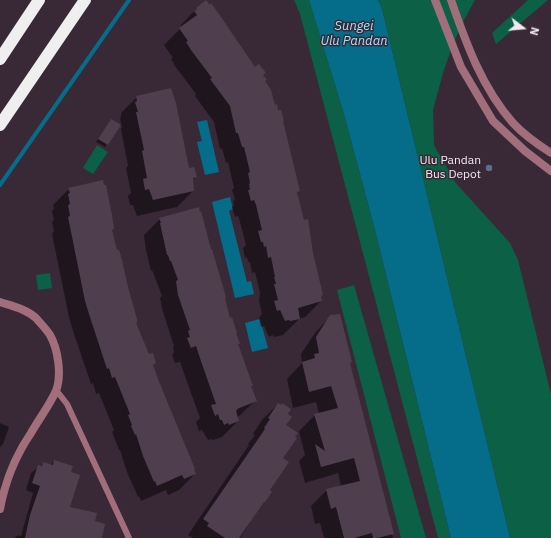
<!DOCTYPE html>
<html>
<head>
<meta charset="utf-8">
<style>
	body { margin:0 }
	#map { position:relative; width:551px; height:538px; overflow:hidden; background:#392937; font-family:"IBM Plex Sans",sans-serif }
	canvas { display:block }
	.north { position:absolute; left:503px; top:8px; width:40px; height:40px; -webkit-text-stroke:3px #392937; paint-order:stroke; rotate:106deg; font-size:11px; font-weight:700; line-height:16px; text-align:center; color:#f2e8f1 }
	.north::after { content:''; display:block; margin:auto; width:14px; height:18px; background:#f2e8f1; clip-path:polygon(50% 0,100% 100%,50% 72%,0 100%) }
</style>
</head>
<body>
<div id="map">
<canvas width="551" height="538"></canvas>
<div class="north">N</div>
</div>
<script>
const context = document.querySelector('canvas').getContext('2d');
context.lineJoin = 'round';
function fillPath(path, color) { context.fillStyle = color; context.fill(path, 'evenodd'); }
function trace(path, color, width, dash) { context.strokeStyle = color; context.lineWidth = width; context.lineCap = dash ? 'butt' : 'round'; context.setLineDash(dash || []); context.stroke(path); }
function write(font, color, halo, rows, align = 'center') {
  context.font = font + ' "IBM Plex Sans",sans-serif'; context.lineWidth = 3; context.setLineDash([]); context.textBaseline = 'middle'; context.strokeStyle = halo; context.fillStyle = color; for (const [text, x, y, turn = 0] of rows) {
    context.save(); context.translate(x, y); context.rotate((+turn || 0) * Math.PI / 180); context.textAlign = isNaN(turn) ? turn : align; if (halo) context.strokeText(text, 0, 0); context.fillText(text, 0, 0); context.restore();
  }
}
fillPath(new Path2D(`
	M294,0H309L344,114L376,234L451,538H438L300,14Z
	M378,0H475L464,20L453,44L443,73L433,110L434,145L455,182L510,243L518,260L551,394V538H510L382,9Z
	M528,0H548L496,44L492,33Z
	M97,145L108,152L93,174L83,168Z
	M50,273L52,288L38,290L36,275Z
	M354,285L426,538H401L337,290Z`), '#0b6045');
fillPath(new Path2D(`
	M309,0H378L382,9L510,538H451L376,234L344,114Z
	M207,120L219,172L205,175L197,142L202,141L197,122Z
	M230,197L233,209L229,211L247,282L251,281L254,294L235,298L212,202Z
	M260,319L268,348L252,352L245,323Z`), '#056d8a');
fillPath(new Path2D(`
	M206,2L255,68L262,75L282,121L299,190L297,193L321,301L305,317L299,319L283,335L274,337L273,335L269,337L264,326L261,327L259,318L262,314L259,301L260,293L255,272L252,273L250,262H248L247,257L245,258L243,248L246,245L240,222L238,216L235,217L232,207L234,205L233,201L235,199L232,190L234,188L228,162L226,163L222,148L220,149L214,122L195,96L196,94L175,66L171,59L173,58L164,45L180,29L181,25L196,9Z
	M137,97L188,169L196,177L192,180L193,191L177,207L137,216L133,205H130L128,196L131,193L126,168L128,166L121,129L122,128L120,118L121,117V113Z
	M111,120L107,144L105,147L96,142Z
	M69,189L113,229L111,231L135,323L148,356L155,363L152,366L195,474L179,490L168,495L166,490L141,501L139,496L138,497L127,472L120,450H119L116,442L112,432L114,430L99,393L96,394L93,383L91,384L73,331L69,317L52,234L54,231L52,222L54,220L52,211L54,209L53,205Z
	M160,219L224,298L229,319L239,344L237,345L252,386L250,387L255,401L237,418L238,421L222,437L213,440L212,439L208,440L202,430L199,431L196,422L200,418L180,362L175,363L172,355L174,352L173,348L174,346L163,312L160,298L162,296L152,270L151,271L146,250L144,235Z
	M331,316L349,364L393,538H324L320,523L315,524L311,506L327,490L341,486L338,473L305,483L299,461L305,455L299,431L315,415L319,414L316,402L293,408L287,379L302,363L301,354L315,333Z
	M278,404L287,414L282,459L248,523L249,524L240,538H193L188,535L249,445L248,444L255,435L253,434L262,420Z
	M0,423L9,427L3,444L0,447Z
	M55,461L69,473V508L94,522L101,538H15L18,535L21,536L33,493L26,490L31,473L44,463L50,465Z`), '#0007');
trace(new Path2D(`
	M0,185L129,0`), '#056d8a', 4);
fillPath(new Path2D(`
	M206,0L210,5L211,3L221,17L255,67L259,64L266,73L263,75L267,80L265,81L271,90L275,105L277,104L278,110H281L284,121H283L300,191L297,192L304,220L308,219L313,253L323,295L321,296L322,301L298,308L300,319L290,321L289,320L285,321L280,310L277,311L274,301L278,300L274,284H276L274,277H275L271,257L268,258L266,246L264,247L263,242H261L258,231L262,230L256,205L254,200L251,201L248,190H250L249,184L250,183L248,173L250,172L244,147H242L238,133H236L230,106L210,79L212,78L191,50L186,42L188,41L179,28L197,15L194,11L197,9L196,8Z
	M171,88L176,103L189,168L194,167L197,177L193,178L194,191L153,200L149,189L145,190L143,179L147,178L142,151L144,150L136,112H138L135,102L137,101L136,96Z
	M111,119L121,125L108,145L98,139Z
	M103,180L104,185H106L112,215L114,229L112,230L117,250H119L122,260L128,287L137,319V323H136L149,354L153,353L156,363L153,365L158,379L195,469H194L196,474L184,479L182,475L157,486L155,481L154,482L143,456L136,434L135,435L131,426L132,425L128,415L130,414L115,377L112,378L109,368L107,369L89,314L85,301L68,217L70,216L68,205L70,204L68,194L70,193L68,188Z
	M199,207L200,212L201,211L211,249H212L226,297L225,298L230,318L232,317L237,333H236L240,344H238L253,386H251L257,401L237,409V410L236,411L239,421L229,425L228,423L224,425L222,420H220L218,414L215,416L211,405L216,404L202,364L196,346L191,348L187,338L190,337L188,331L190,330L178,295L176,281L178,280L171,261H170L168,255H167L160,223H161L159,218Z
	M340,314L352,362L350,363L394,534L377,538H373L372,533L354,538H344L336,507L331,509L326,489L360,481L354,458L321,467L315,444L325,451L314,414L338,408L331,386L309,392L302,362L315,358L314,354L319,353L316,337L330,315Z
	M278,403L282,405V403L291,409L288,414L292,417L286,425L298,433L295,437L297,438L283,458L289,462L270,490L272,492L265,502H264L239,538H225L207,526L209,523L203,519L265,429L264,428L270,419L268,418Z
	M54,460L73,466L71,472L80,475L70,507L97,513L95,521L105,524L102,538H25L30,515L40,486L32,483L38,465L42,466L43,462L53,465Z`), '#4f3e4d');
trace(new Path2D(`
	M56,390L67,404L129,538`), '#a26e7b', 6);
trace(new Path2D(`
	M435,0L461,67L493,121L525,151L551,171
	M451,0C466,43 482,88 513,123C524,135 537,144 551,153
	M0,302C12,306 26,309 36,318C40,323 46,329 50,335C58,349 62,375 56,391C49,406 39,419 31,433C16,455 5,482 0,509`), '#a26e7b', 8);
trace(new Path2D(`
	M0,59L39,0
	M0,125L85,0`), '#efefef', 12);
for (const [x, y, r, color] of [
	[489,168,4,"#5c6f8a"]
]) { const dot = new Path2D(); dot.arc(x, y, r, 0, 2 * Math.PI); context.fillStyle = color; context.fill(dot); trace(dot, '#392937', 1.5); }
write('12px', '#f2e8f1', '#392937', [
	["Ulu Pandan",481,161],
	["Bus Depot",481,175]
], 'right');
write('italic 13px', '#a1e1fb', '#392937', [
	["Sungei",354,26],
	["Ulu Pandan",354,41]
]);
</script>
</body>
</html>
